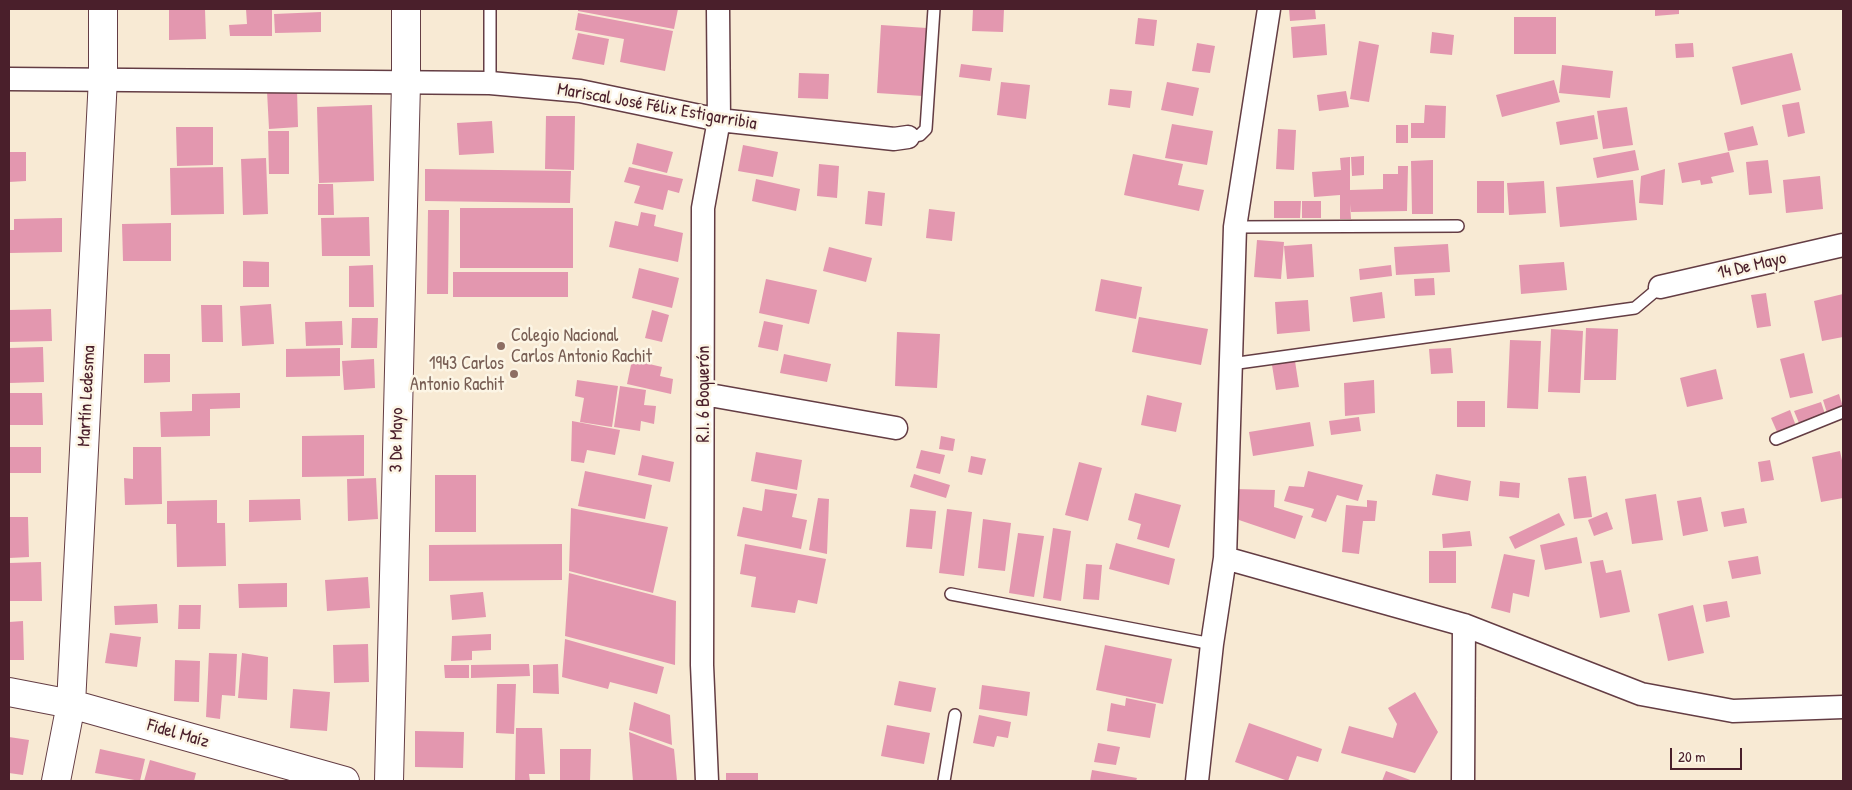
<!DOCTYPE html>
<html>
<head>
<meta charset="utf-8">
<style>
	body { margin:0 }
	#map { position:relative; width:1852px; height:790px; overflow:hidden; background:#f8ead4; font-family:"Patrick Hand",sans-serif }
	canvas { display:block }
	.frame { position:absolute; inset:0; border:10px solid #4a1f2b; pointer-events:none }
	.scale { position:absolute; left:1670px; top:748px; width:72px; height:22px; box-sizing:border-box; border:2px solid #4a1f2b; border-top:0; padding-left:6px; font-size:15px; line-height:18px; white-space:nowrap; color:#4a1f2b; -webkit-text-stroke:4px #fcf5e5; paint-order:stroke }
</style>
</head>
<body>
<div id="map">
<canvas width="1852" height="790"></canvas>
<div class="frame"></div>
<div class="scale">20 m</div>
</div>
<script>
const context = document.querySelector('canvas').getContext('2d');
context.lineJoin = 'round';
function fillPath(path, color) { context.fillStyle = color; context.fill(path, 'evenodd'); }
function trace(path, color, width, dash) { context.strokeStyle = color; context.lineWidth = width; context.lineCap = dash ? 'butt' : 'round'; context.setLineDash(dash || []); context.stroke(path); }
function write(font, color, halo, rows, align = 'center') {
  context.font = font + ' "Patrick Hand",sans-serif'; context.lineWidth = 5; context.setLineDash([]); context.textBaseline = 'middle'; context.strokeStyle = halo; context.fillStyle = color; for (const [text, x, y, turn = 0] of rows) {
    context.save(); context.translate(x, y); context.rotate((+turn || 0) * Math.PI / 180); context.textAlign = isNaN(turn) ? turn : align; if (halo) context.strokeText(text, 0, 0); context.fillText(text, 0, 0); context.restore();
  }
}
fillPath(new Path2D(`
	M169,9H205L206,39L169,40Z
	M246,9H272V36H230L229,25L247,24Z
	M578,9H678L674,29L578,11Z
	M973,9H1004L1003,32L972,31Z
	M1289,9H1315L1316,19L1290,21Z
	M1655,9H1679V14L1655,16Z
	M321,12V32L275,33L274,14Z
	M578,13L673,31L665,71L620,62L624,39L575,30Z
	M1514,17H1556V54H1514Z
	M1138,18L1157,20L1154,46L1135,44Z
	M1325,24L1327,55L1293,58L1291,27Z
	M881,25L927,28L923,96L877,93Z
	M1432,32L1454,35L1452,55L1430,53Z
	M578,33L609,39L604,65L572,59Z
	M1359,41L1379,45L1369,102L1350,99Z
	M1197,43L1215,46L1210,73L1192,71Z
	M1693,43L1694,57L1676,58L1675,44Z
	M1792,53L1801,90L1741,105L1732,67Z
	M961,64L992,68L990,81L959,77Z
	M1562,65L1613,71L1610,98L1559,93Z
	M799,73L829,74L828,99L798,98Z
	M1554,80L1560,102L1502,117L1496,95Z
	M1001,82L1030,85L1026,119L997,115Z
	M1167,82L1199,88L1193,116L1161,110Z
	M297,89L298,127L269,129L267,91Z
	M1110,89L1132,91L1130,108L1108,105Z
	M1346,91L1349,107L1319,111L1317,95Z
	M1799,102L1805,133L1788,137L1782,105Z
	M372,105L374,181L319,183L317,107Z
	M1425,105L1446,106L1445,138H1411V123H1424Z
	M1627,107L1633,145L1603,149L1597,111Z
	M1594,115L1598,139L1560,145L1556,122Z
	M546,116H575L574,170L545,169Z
	M492,121L494,153L459,155L457,123Z
	M1172,124L1213,131L1207,165L1165,158Z
	M1396,125H1408V143H1396Z
	M1753,126L1758,145L1728,151L1724,133Z
	M176,127H213V165L177,166Z
	M1278,129L1296,130L1294,170L1276,169Z
	M268,131H289V174H269Z
	M637,143L673,152L667,173L632,164Z
	M743,145L778,152L773,177L738,171Z
	M1635,150L1639,170L1597,178L1593,158Z
	M9,152H26V181L9,182Z
	M1729,152L1734,172L1711,177L1713,183L1701,185L1700,180L1682,183L1678,163Z
	M1133,154L1183,164L1178,185L1204,190L1199,211L1124,195Z
	M1364,156V175L1352,176L1351,157Z
	M1350,157V190L1383,189V174H1398V166H1408L1407,211L1351,212L1350,204L1351,219H1340V195L1314,197L1312,172L1341,170L1340,158Z
	M266,158L268,214L243,215L241,159Z
	M1433,160V214H1412L1411,161Z
	M1768,160L1772,193L1749,195L1746,162Z
	M819,164L839,166L837,198L817,196Z
	M223,167L224,214L171,215L170,168Z
	M629,167L683,179L679,193L668,190L663,210L634,203L640,186L624,182Z
	M425,169L571,171L570,203L425,201Z
	M1665,169L1663,205L1639,203L1641,176Z
	M1820,176L1823,209L1786,213L1783,180Z
	M756,179L800,189L796,211L752,201Z
	M1633,180L1637,220L1560,227L1556,187Z
	M1477,181H1504V213H1477Z
	M1544,181L1546,213L1509,215L1507,183Z
	M318,184H333L334,215H318Z
	M868,191L885,193L882,226L865,224Z
	M1274,201H1301L1300,218H1274Z
	M1302,201H1321V218H1302Z
	M460,208H573V268H460Z
	M929,209L955,212L952,241L926,238Z
	M428,210H449L448,294H427Z
	M641,212L656,215L654,226L683,233L678,262L609,247L615,221L638,226Z
	M369,217L370,256H322L321,218Z
	M62,218V252L9,253V230H14V219Z
	M171,223V261H123L122,224Z
	M1257,240L1284,242L1281,279L1254,277Z
	M1312,244L1314,277L1287,279L1284,246Z
	M1448,244L1450,272L1396,275L1394,247Z
	M829,247L872,258L866,282L823,271Z
	M243,261L269,262V287H243Z
	M1564,262L1567,290L1521,294L1519,265Z
	M373,265L374,307H349V266Z
	M1391,265L1392,276L1360,280L1359,269Z
	M639,268L679,278L672,308L632,298Z
	M453,272H568V297H453Z
	M1434,278L1435,295L1415,296L1414,279Z
	M766,279L817,290L809,324L759,313Z
	M1101,279L1142,287L1136,319L1095,311Z
	M1382,292L1385,318L1353,322L1350,297Z
	M1766,293L1771,326L1757,328L1751,295Z
	M1843,294V337L1822,341L1814,301Z
	M1308,300L1310,331L1277,334L1275,302Z
	M271,304L274,344L242,346L240,306Z
	M201,305H222L223,342H202Z
	M51,309L52,341L9,342V310Z
	M652,310L669,315L662,342L645,338Z
	M1139,317L1208,329L1201,365L1132,352Z
	M352,318H378L377,348H351Z
	M342,321L343,345L306,346L305,322Z
	M764,321L783,325L778,351L758,347Z
	M1586,328L1618,329L1616,380H1584Z
	M1551,329L1583,331L1580,393L1548,392Z
	M897,332L940,334L937,388L895,386Z
	M1510,340L1541,341L1538,409L1507,408Z
	M43,347L44,382L9,383V348Z
	M340,348V376L286,377V349Z
	M1451,348L1453,373L1431,374L1429,349Z
	M1804,353L1813,393L1790,398L1780,359Z
	M144,354H170V382L144,383Z
	M784,354L831,364L827,382L780,373Z
	M374,359L375,388L344,390L342,361Z
	M632,360L662,367L660,376L673,379L671,394L627,384Z
	M1295,361L1299,387L1276,390L1272,365Z
	M1716,369L1723,399L1687,407L1680,378Z
	M577,380L618,386L612,427L580,422L584,398L575,396Z
	M1374,380L1375,413L1345,416L1344,383Z
	M620,386L646,390L644,405L656,406L654,424L641,421L640,431L614,427Z
	M9,393H42L43,425H9Z
	M240,393V408L210,409V436L161,437L160,412L192,411V394Z
	M1839,394L1843,407L1827,413L1823,400Z
	M1147,395L1182,403L1176,432L1141,425Z
	M1457,401H1485V427H1457Z
	M1821,402L1825,414L1799,423L1794,411Z
	M1790,410L1796,426L1778,434L1771,418Z
	M1359,417L1361,431L1331,435L1329,421Z
	M572,421L620,430L615,455L587,450L584,463L571,461Z
	M1310,422L1314,446L1253,456L1249,432Z
	M364,435V476L302,477V436Z
	M941,436L955,439L953,451L939,449Z
	M9,447H41V473H9Z
	M133,447H161L162,504L125,505L124,478L133,479Z
	M921,450L945,455L940,474L916,468Z
	M1840,451L1843,465V498L1821,502L1812,457Z
	M756,452L802,460L797,490L751,481Z
	M642,455L674,462L670,482L638,475Z
	M971,456L986,459L982,475L968,472Z
	M1770,460L1774,480L1761,482L1758,462Z
	M1079,462L1102,468L1088,521L1065,515Z
	M585,471L652,485L645,519L578,506Z
	M1308,471L1363,485L1358,501L1337,495L1326,522L1311,517L1314,509L1284,501L1289,486L1304,487Z
	M914,474L950,485L946,498L910,487Z
	M1436,474L1471,481L1468,501L1432,495Z
	M435,475H476V532H435Z
	M1586,476L1592,517L1574,519L1568,478Z
	M376,478L378,519L348,521L347,479Z
	M1500,481L1520,483L1519,498L1499,496Z
	M765,489L797,494L792,517L807,520L801,549L737,536L743,507L762,511Z
	M1234,489L1275,490L1274,507L1303,516L1295,539L1239,520L1232,506Z
	M1135,493L1181,505L1169,548L1137,539L1141,524L1128,520Z
	M1656,494L1663,540L1632,544L1625,499Z
	M1701,497L1708,531L1683,536L1677,501Z
	M818,498L829,499L827,554L809,550Z
	M300,499L301,520L249,522V500Z
	M217,500V523H225L226,566L177,567L176,524H167V501Z
	M1367,500L1377,501L1375,521H1363L1359,554L1342,552L1346,505L1367,507Z
	M571,508L668,527L653,593L569,571Z
	M1744,508L1747,523L1724,527L1721,512Z
	M910,509L936,511L932,549L906,547Z
	M947,509L972,512L964,576L939,573Z
	M1607,512L1613,529L1594,536L1588,520Z
	M1559,513L1565,525L1515,549L1509,537Z
	M9,517H28L29,557L9,558Z
	M983,519L1011,523L1005,571L978,568Z
	M1053,528L1071,531L1061,601L1043,598Z
	M1470,531L1472,546L1443,548L1442,534Z
	M1018,533L1044,536L1034,597L1009,593Z
	M1577,537L1582,563L1545,570L1540,545Z
	M1116,543L1175,559L1169,585L1109,569Z
	M562,544V580L429,581V545Z
	M745,544L826,559L817,604L798,600L795,613L751,607L756,577L740,574Z
	M1429,551H1456V583H1429Z
	M1504,554L1535,560L1529,597L1513,593L1510,613L1491,608Z
	M1758,556L1761,574L1732,579L1728,561Z
	M1603,560L1606,573L1621,570L1630,612L1600,618L1590,562Z
	M41,562L42,601H9V563Z
	M1086,564L1102,565L1099,600L1083,599Z
	M569,573L676,601L675,665L565,636Z
	M368,577L370,608L327,611L325,580Z
	M287,583V607L239,608L238,584Z
	M483,592L486,617L452,620L450,595Z
	M1727,601L1730,617L1706,622L1703,605Z
	M157,604L158,623L115,625L114,606Z
	M179,605H201L200,629H178Z
	M1693,605L1704,653L1668,661L1658,614Z
	M23,621L24,660H9V622Z
	M110,633L141,637L137,667L105,663Z
	M491,634V650L472,651V660L451,661L452,636Z
	M565,639L664,667L657,694L610,682L608,689L562,677Z
	M368,644L369,682L334,683L333,645Z
	M1105,645L1172,659L1163,704L1096,690Z
	M209,653L237,654L235,696L222,695L220,719L206,717Z
	M242,653L268,657L267,700L238,698Z
	M175,660L200,661L199,702L174,701Z
	M529,664L530,676L471,678V665Z
	M558,664L559,694L533,693V665Z
	M444,665H469V678H445Z
	M899,681L936,688L931,712L894,705Z
	M497,684H516L514,734L496,733Z
	M982,685L1030,692L1027,716L979,709Z
	M293,689L330,692L327,731L290,728Z
	M1415,692L1438,732L1415,773L1341,753L1349,726L1393,738L1397,724L1388,708Z
	M1126,698L1156,704L1150,738L1107,731L1111,703L1125,706Z
	M634,702L670,715L672,745L629,730Z
	M979,715L1011,722L1008,738L997,736L994,747L973,743Z
	M1249,723L1322,749L1318,762L1297,756L1288,781L1235,762Z
	M887,725L930,733L924,764L881,756Z
	M516,728H542L545,774H529L530,781H515Z
	M415,731L464,732L463,768L415,767Z
	M629,732L674,749L677,781H633Z
	M9,737L29,740L23,775L9,773Z
	M1098,743L1120,747L1116,765L1094,762Z
	M100,749L145,759L140,781L95,773Z
	M560,749H591L590,781H560Z
	M150,760L196,773L194,781H144Z
	M1092,770L1137,778L1136,781H1090Z
	M1386,771L1413,781H1382Z
	M726,773H758V781H726Z`), '#e397af');
const service = new Path2D(`
	M490,83V9
	M908,137L920,135L926,129L934,9
	M1235,227L1458,226
	M1231,364L1635,308L1660,287
	M1776,439L1843,412
	M951,594L1212,644
	M944,781L955,715`);
const minor = new Path2D(`
	M9,79L490,83L580,91L719,120L894,139L908,137
	M1660,287L1843,245
	M704,394L896,428
	M1225,558L1464,625L1641,694L1733,711L1843,707
	M707,781L702,665L703,208L719,120L718,9
	M1197,781L1212,644L1225,558L1235,227L1269,9
	M1463,781L1464,625`);
const tertiary = new Path2D(`
	M9,692L71,704L345,781
	M56,781L71,704L103,78V9
	M389,781L406,83V9`);
trace(service, '#643d44', 14);
trace(minor, '#643d44', 25);
trace(tertiary, '#643d44', 30);
trace(service, '#fff', 11);
trace(minor, '#fff', 22);
trace(tertiary, '#fff', 28);
for (const [x, y, r, color] of [
	[501,346,5,"#8d6e63"],
	[514,374,5,"#8d6e63"]
]) { const dot = new Path2D(); dot.arc(x, y, r, 0, 2 * Math.PI); context.fillStyle = color; context.fill(dot); trace(dot, '#fcf5e5', 2); }
write('18px', '#4a1f2b', '#fcf5e5', [
	["Mariscal José Félix Estigarribia",657,107,10],
	["14 De Mayo",1752,266,-13],
	["R.I. 6 Boquerón",704,394,-90],
	["Martín Ledesma",87,396,-87],
	["3 De Mayo",397,440,-89],
	["Fidel Maíz",178,734,16]
]);
write('18px', '#785e54', '#fcf5e5', [
	["Colegio Nacional",511,336],
	["Carlos Antonio Rachit",511,357],
	["1943 Carlos",504,364,"right"],
	["Antonio Rachit",504,385,"right"]
], 'left');
</script>
</body>
</html>
